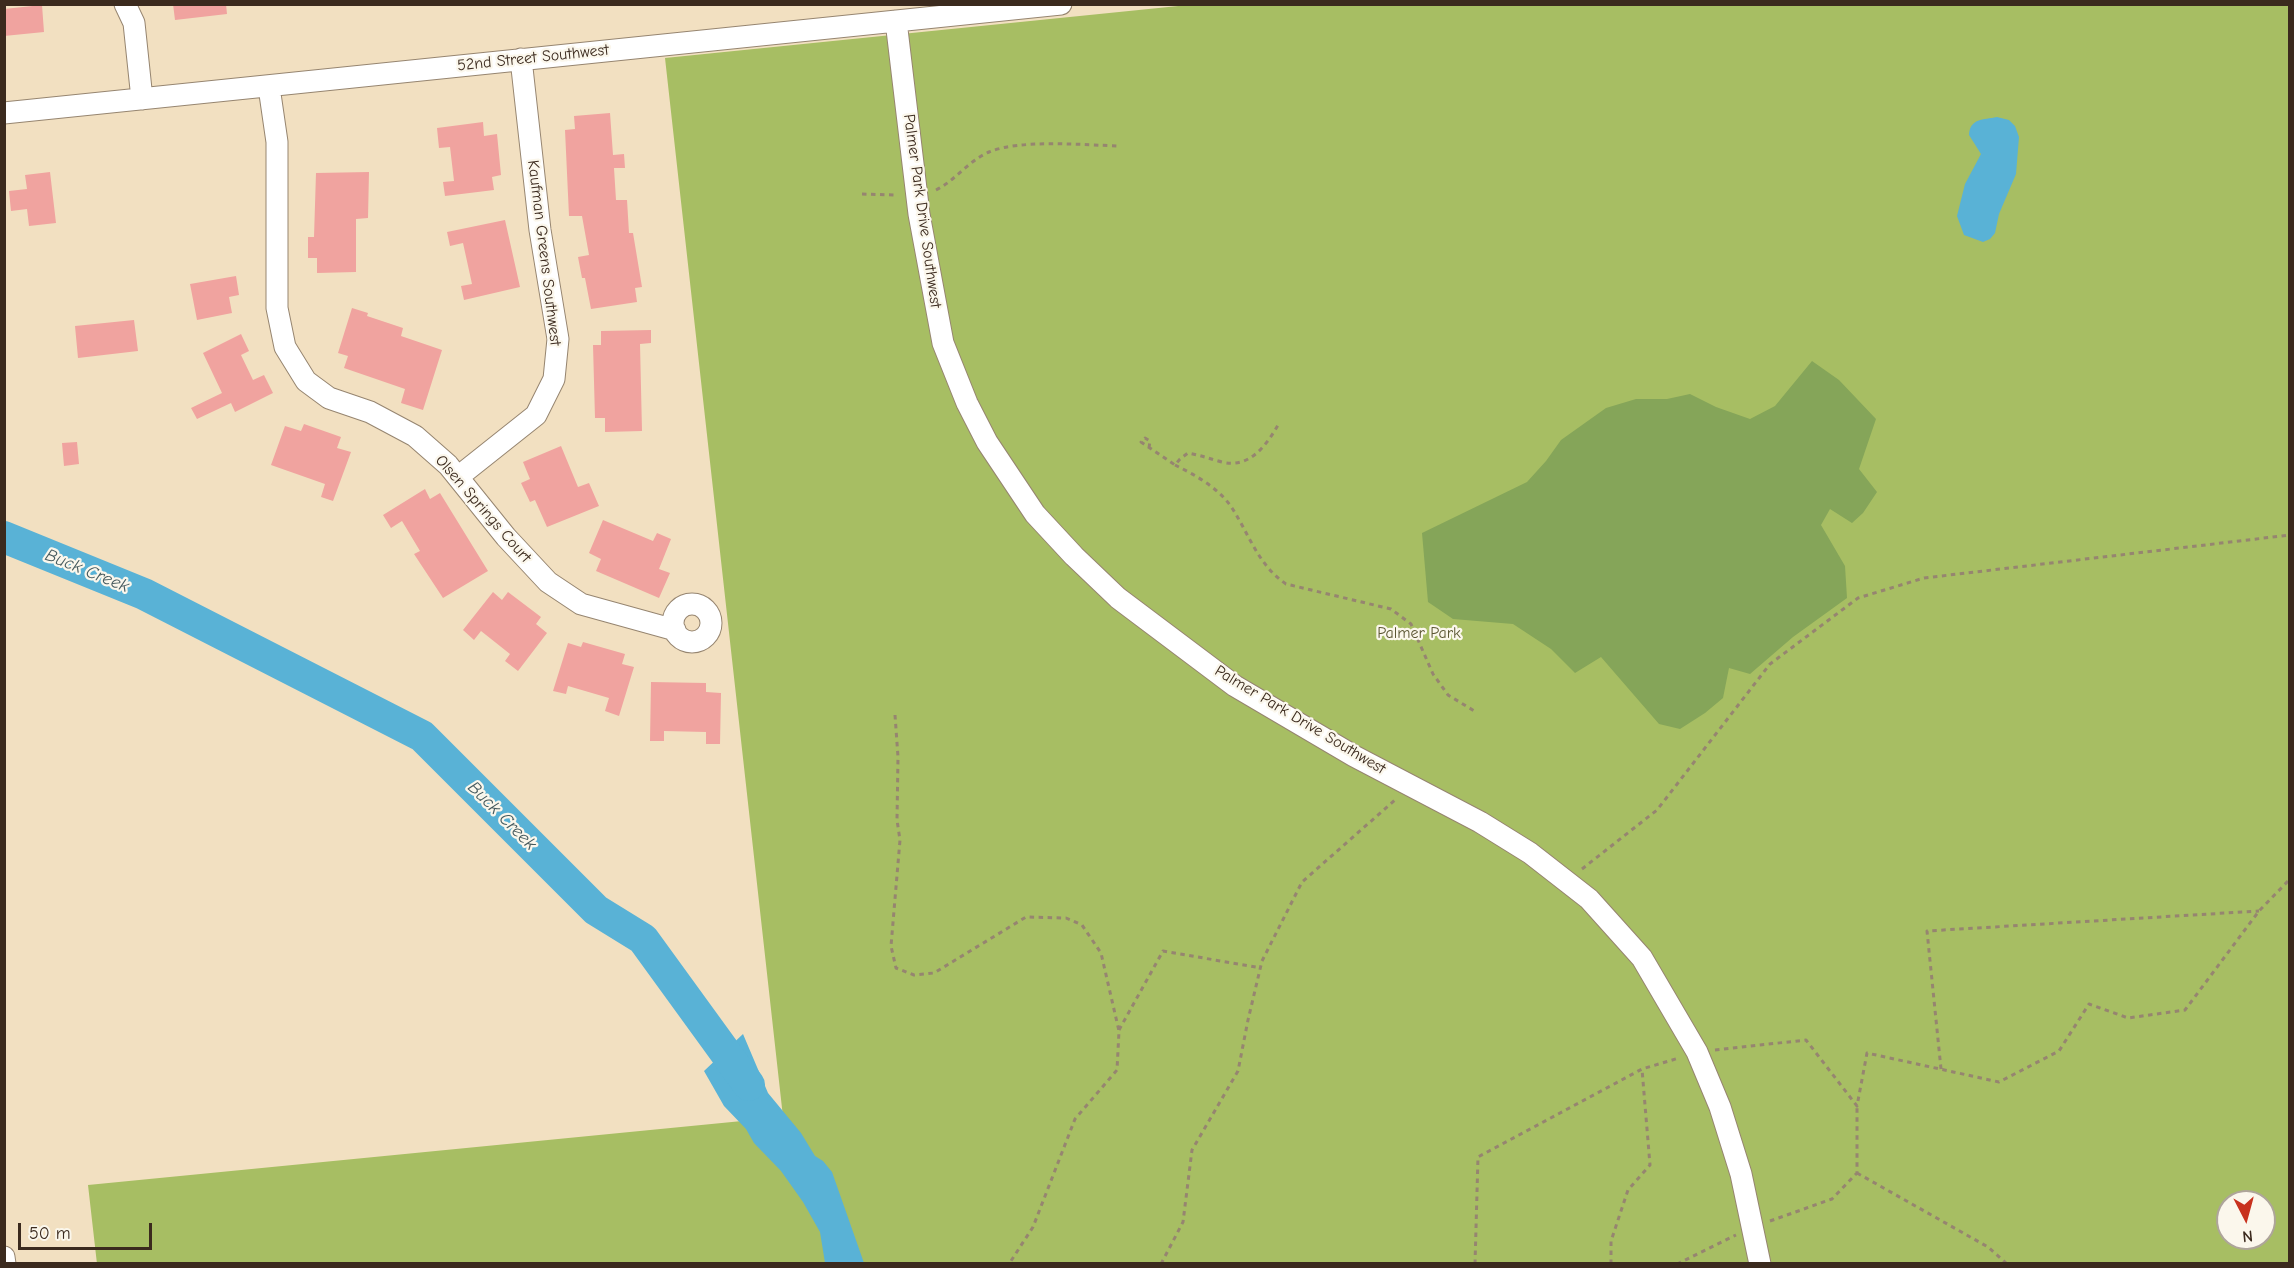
<!DOCTYPE html>
<html>
<head>
<meta charset="utf-8">
<style>
	body { margin:0 }
	#map { position:relative; width:2294px; height:1268px; overflow:hidden; background:#f2e0c1; font-family:"Comic Neue",sans-serif }
	canvas { display:block }
	.frame { position:absolute; inset:0; border:6px solid #3b2a1e; pointer-events:none }
	.north { position:absolute; left:2216px; top:1190px; width:60px; height:60px; box-sizing:border-box; background:#fbf7ec; border:2px solid #aea59a; border-radius:50%; rotate:174deg; font-size:16px; font-weight:700; line-height:24px; text-align:center; color:#3b2a1e }
	.north::after { content:''; display:block; margin:auto; width:21px; height:27px; background:#c8321e; clip-path:polygon(50% 0,100% 100%,50% 72%,0 100%) }
	.scale { position:absolute; left:18px; top:1223px; width:134px; height:27px; box-sizing:border-box; border:3px solid #3b2a1e; border-top:0; padding-left:8px; font-size:18px; line-height:21px; white-space:nowrap; color:#3b2a1e; -webkit-text-stroke:4px #fbf7ec; paint-order:stroke }
</style>
</head>
<body>
<div id="map">
<canvas width="2294" height="1268"></canvas>
<div class="frame"></div>
<div class="north">N</div>
<div class="scale">50 m</div>
</div>
<script>
const context = document.querySelector('canvas').getContext('2d');
context.lineJoin = 'round';
function fillPath(path, color) { context.fillStyle = color; context.fill(path, 'evenodd'); }
function trace(path, color, width, dash) { context.strokeStyle = color; context.lineWidth = width; context.lineCap = dash ? 'butt' : 'round'; context.setLineDash(dash || []); context.stroke(path); }
function write(font, color, halo, rows, align = 'center') {
  context.font = font + ' "Comic Neue",sans-serif'; context.lineWidth = 4.5; context.setLineDash([]); context.textBaseline = 'middle'; context.strokeStyle = halo; context.fillStyle = color; for (const [text, x, y, turn = 0] of rows) {
    context.save(); context.translate(x, y); context.rotate((+turn || 0) * Math.PI / 180); context.textAlign = isNaN(turn) ? turn : align; if (halo) context.strokeText(text, 0, 0); context.fillText(text, 0, 0); context.restore();
  }
}
fillPath(new Path2D(`
	M1198,4L2289,5V1263L97,1264L88,1185L783,1117L665,58ZM2228,1202H2264V1238H2228Z`), '#a7be63');
fillPath(new Path2D(`
	M1812,361L1839,380L1876,419L1859,469L1877,492L1863,513L1852,523L1830,509L1821,525L1845,566L1847,598L1793,637L1750,674L1729,668L1723,698L1705,713L1680,729L1659,724L1601,657L1575,673L1551,649L1513,624L1453,619L1428,602L1422,533L1527,482L1546,461L1561,440L1606,408L1636,399H1667L1690,394L1716,407L1750,419L1775,406Z`), '#85a559');
fillPath(new Path2D(`
	M1997,117L2009,120L2015,126L2019,137L2016,174L1999,214L1995,233L1990,239L1983,242L1964,235L1957,216L1965,184L1981,154L1969,135C1970,118 1983,120 1997,117Z
	M743,1034L768,1093L801,1133L815,1156L823,1161L832,1172L864,1263H825L820,1232L803,1202L781,1171L754,1143L746,1129L724,1106L704,1071Z`), '#59b2d6');
trace(new Path2D(`
	M4,537L144,594L422,736L596,910L643,939L749,1085`), '#59b2d6', 32);
fillPath(new Path2D(`
	M173,4H226L227,14L175,20Z
	M42,5L44,32L4,36V9Z
	M610,113L613,155L624,154L625,168H614L616,200H627L629,233H633L642,287L635,288L637,302L591,309L585,278H582L578,257L589,255L582,216H569L565,130L575,129L574,116Z
	M483,122L484,136L497,134L501,175L492,177L494,190L445,196L443,182L454,181L450,147L439,148L437,128Z
	M50,172L56,223L29,226L27,209L11,211L9,191L27,189L25,175Z
	M369,172L368,218L356,219V272L317,273V258H308V237H314L316,173Z
	M505,220L520,287L464,300L461,286L472,284L463,243L450,246L447,232Z
	M236,276L239,295L229,297L232,313L197,320L190,284Z
	M352,308L368,313L367,316L403,328L401,336L442,350L423,410L401,403L405,389L344,368L348,356L338,353Z
	M134,320L138,351L78,358L75,326Z
	M651,330V343L640,344L642,431L605,432V418H595L593,345H601V331Z
	M241,334L249,351L241,355L253,380L264,375L273,393L235,412L231,403L197,419L191,408L222,393L203,353Z
	M304,424L341,437L337,448L351,452L333,501L321,497L325,484L271,465L285,426L301,431Z
	M77,442L79,464L64,466L62,443Z
	M561,446L578,487L589,483L599,506L547,527L535,500L530,502L521,483L530,479L523,462Z
	M425,489L430,499L440,493L488,571L443,598L414,554L420,551L402,521L391,528L383,515Z
	M603,520L653,541L657,533L671,539L659,569L670,573L659,598L596,571L601,559L589,553Z
	M493,592L502,600L508,592L541,617L536,624L547,633L518,671L505,661L510,654L481,631L474,640L463,630Z
	M583,642L625,654L622,664L634,667L619,716L605,711L609,698L568,686L566,694L553,691L568,643L581,647Z
	M651,682L706,683V692L721,693L720,744H706V732L664,731V741H650Z`), '#f0a39f');
const minor = new Path2D(`
	M125,4L134,23L142,99
	M896,21L919,214L943,343L967,403L987,442L1035,514L1074,556L1118,598L1235,686L1354,756L1480,822L1530,853L1589,899L1642,958L1697,1052L1720,1107L1741,1174L1760,1264
	M269,87L277,142V308L285,347L306,381L329,398L370,412L415,436L448,465L506,537L548,582L581,604L675,630
	M4,113L1061,4
	M458,477L536,415L554,379L558,339L540,230L521,59
	M673 623a19 19 0 1 1 38 0a19 19 0 1 1-38 0Z
	M4,1257L5,1264`);
trace(minor, '#968570', 23);
trace(new Path2D(`
	M936,190C956,180 968,161 989,152C1020,139 1084,145 1119,146
	M862,194L897,195
	M1149,448L1150,441L1145,438L1141,442L1175,465L1180,459L1188,453C1200,455 1210,459 1222,462C1249,469 1266,446 1278,425
	M1175,465C1195,475 1219,488 1232,508C1249,534 1258,565 1286,584L1391,609L1411,624L1433,674L1448,695L1476,712
	M895,715L898,757L897,820L900,840L891,946L896,968L914,975L934,973L1026,917L1066,918L1082,925L1101,953L1119,1031L1117,1070L1075,1119L1033,1227L1009,1264
	M1582,869L1657,810L1770,664L1858,598L1924,578L2290,535
	M1119,1030L1163,951L1261,968
	M1715,1050L1806,1040L1857,1106L1867,1053L1999,1082L2059,1051L2089,1004L2128,1018L2185,1010L2259,911L2290,879
	M1941,1069L1927,931L2259,911
	M1857,1173L1988,1247L2007,1264
	M1770,1221L1832,1199L1857,1173V1106
	M1161,1264L1183,1222L1192,1150L1238,1071L1248,1020L1262,961L1302,882L1395,800
	M1475,1264L1478,1157L1642,1069L1679,1058
	M1611,1264V1241L1628,1190L1650,1165L1642,1069
	M1677,1264L1736,1235`), '#968570', 3, [4.5, 4.5]);
trace(minor, '#fff', 21);
write('16px', '#3b2a1e', '#fbf7ec', [
	["52nd Street Southwest",533,58,-6],
	["Palmer Park Drive Southwest",922,211,82],
	["Kaufman Greens Southwest",544,253,83],
	["Olsen Springs Court",483,509,49],
	["Palmer Park Drive Southwest",1300,720,31]
]);
write('16px', '#5b5633', '#fbf7ec', [
	["Palmer Park",1419,633]
]);
write('italic 18px', '#465a5e', '#fbf7ec', [
	["Buck Creek",87,571,22],
	["Buck Creek",502,816,45]
]);
</script>
</body>
</html>
